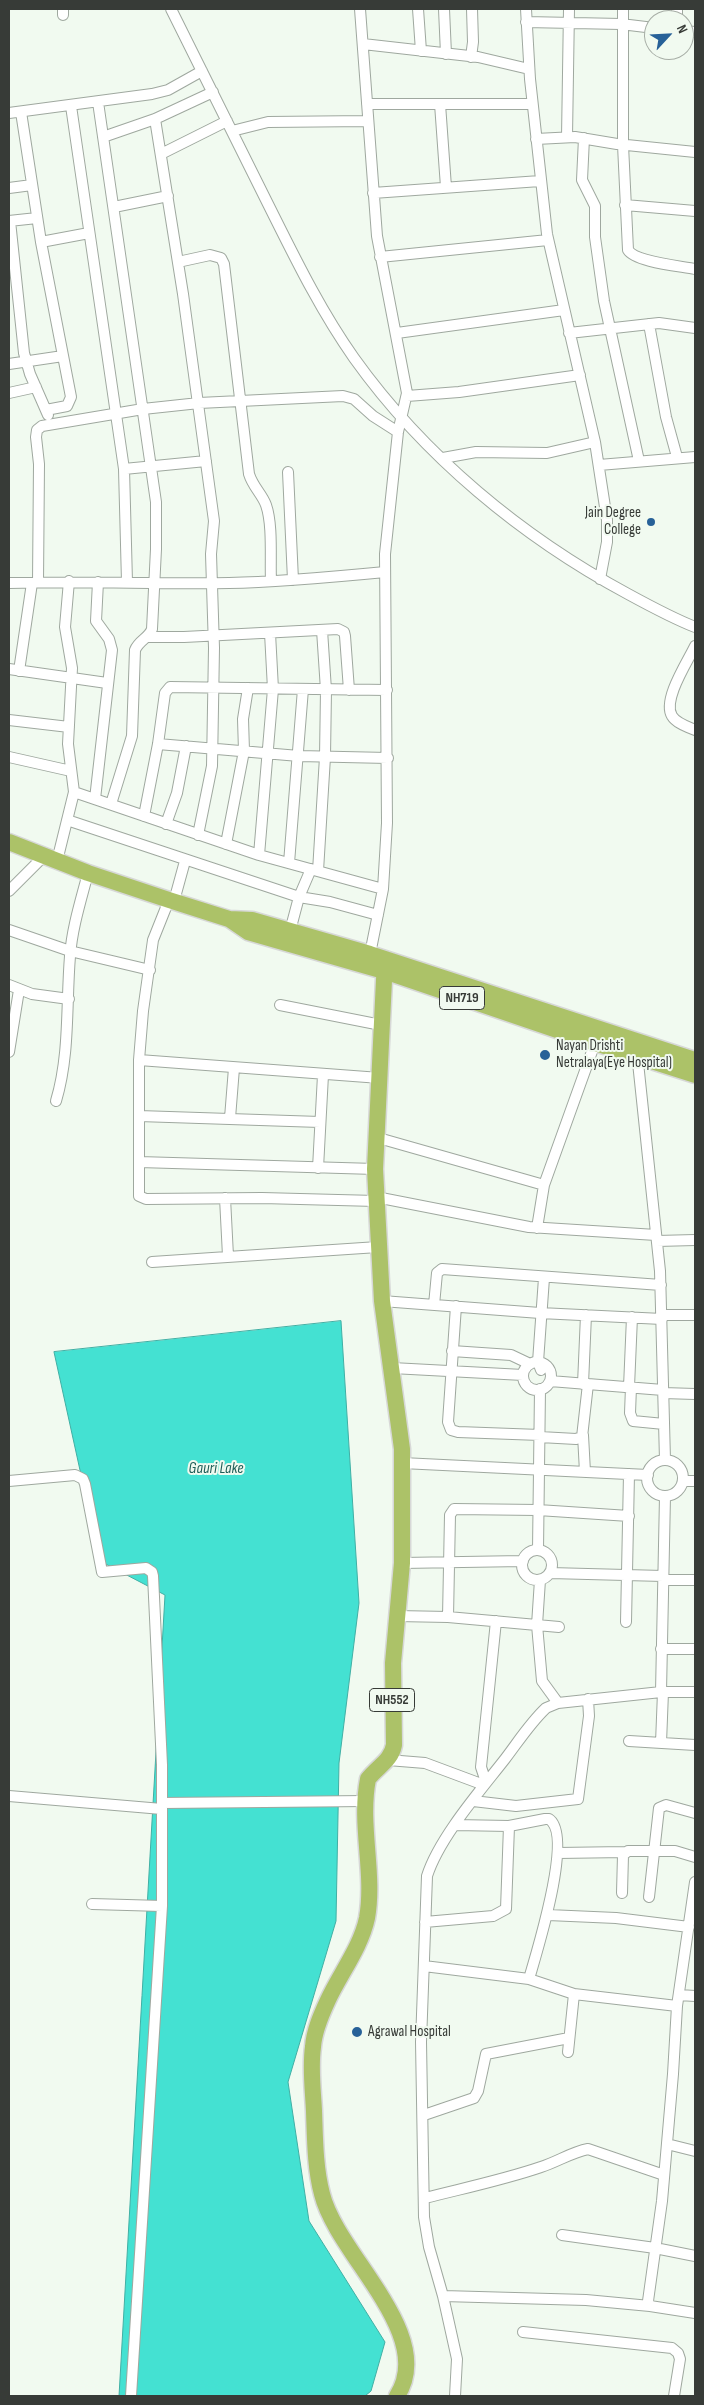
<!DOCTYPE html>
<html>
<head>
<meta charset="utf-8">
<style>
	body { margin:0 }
	#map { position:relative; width:704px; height:2405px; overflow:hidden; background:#f1faf0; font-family:"Sofia Sans Condensed",sans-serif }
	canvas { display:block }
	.frame { position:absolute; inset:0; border:10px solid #373b37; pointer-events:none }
	.north { position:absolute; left:644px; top:10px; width:50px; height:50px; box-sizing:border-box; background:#f1faf0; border:1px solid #a7aea6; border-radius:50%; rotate:65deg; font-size:14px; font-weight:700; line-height:20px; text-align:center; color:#373b37 }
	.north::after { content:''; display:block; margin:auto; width:18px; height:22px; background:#276198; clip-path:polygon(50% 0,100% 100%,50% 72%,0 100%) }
</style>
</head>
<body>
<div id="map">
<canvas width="704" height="2405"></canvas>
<div class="frame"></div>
<div class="north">N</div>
</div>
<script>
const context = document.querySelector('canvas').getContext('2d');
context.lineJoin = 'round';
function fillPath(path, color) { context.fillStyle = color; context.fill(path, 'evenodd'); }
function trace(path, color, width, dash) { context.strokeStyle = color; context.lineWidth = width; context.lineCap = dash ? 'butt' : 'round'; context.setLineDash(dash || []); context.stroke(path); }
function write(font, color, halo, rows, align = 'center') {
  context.font = font + ' "Sofia Sans Condensed",sans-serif'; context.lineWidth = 4; context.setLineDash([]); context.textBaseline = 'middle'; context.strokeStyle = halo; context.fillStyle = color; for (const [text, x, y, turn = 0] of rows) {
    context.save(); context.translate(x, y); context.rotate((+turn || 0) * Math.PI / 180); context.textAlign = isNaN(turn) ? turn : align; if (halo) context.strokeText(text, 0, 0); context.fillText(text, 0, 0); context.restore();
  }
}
const water = new Path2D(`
	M341,1321L359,1603L339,1763L336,1921L288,2082L309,2221L385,2342L371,2391L365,2396H119L165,1595L100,1561L54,1352Z`);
fillPath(water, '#44e1d2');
trace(water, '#40afa4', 1);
const minor = new Path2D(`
	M63,9V15
	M171,9C204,74 236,139 268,204C294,256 320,310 354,358C424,456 522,537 628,594C650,606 672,618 695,627
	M360,9L377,236L407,393L398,432L385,554L387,823L383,889L370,954
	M418,9L421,51
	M444,9L446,54
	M526,9L530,79L547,234L595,442L607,520V542L600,579
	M623,9V145L628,250C635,262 681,266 695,269
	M677,20V9
	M526,22L621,24L654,28
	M684,31L695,32
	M363,44L478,57L529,69
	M471,57L473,42L472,9
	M98,102L156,502V549L152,629C149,638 139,640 135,650L132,736L111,804
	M367,104H532
	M440,104L446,187
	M71,106L124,469L127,582
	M21,112L41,242L71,397L67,406L46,410
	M9,113L152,94L168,90L202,71
	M155,119L183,294L214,521L211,554L214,648L212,766L198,835
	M232,131L268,122L368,121
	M103,137L155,119L213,92
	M567,137L569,9
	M584,138L582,180L595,206V237L604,301L639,461
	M536,139L575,137L617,144L695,152
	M161,154L227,121
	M9,188L32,185
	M373,193L540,181
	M625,205L695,211
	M114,207L168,196
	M9,221L37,218
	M10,221L24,353L30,374L48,415
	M41,242L89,233
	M380,257L548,240
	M178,262L210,255L221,258L224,264L249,474C253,487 262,494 266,505C273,525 270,559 271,581
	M649,324L666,417L677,457
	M397,333L564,310
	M569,333L659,323L695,328
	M9,364L63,356
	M9,393L36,387
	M407,396L459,392L580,375
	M443,458L476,452L547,453L595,442
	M599,465L695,457
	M124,469L206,461
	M288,472L293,580
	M38,582L39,464L36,437L37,430L42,426L143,409L199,403L343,396L354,399L373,416L398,432
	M9,583C82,581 156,584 229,583C281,582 333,577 385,572
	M147,637H184L338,629L344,632L345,636L349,690
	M695,646C688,661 662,700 672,716C676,723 688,727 695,730
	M9,669L107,683
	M19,671L32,583
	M9,720L69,727
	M158,744L299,756L388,758
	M9,757L71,771
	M74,792L259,855L383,889
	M95,799L112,650L109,639L96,621L98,582
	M144,816L158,744L165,693L170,687L387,690
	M67,820L299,897L330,902L378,915
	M166,824L177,793L186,746
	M226,844L244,751L243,719L248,688
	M259,855L273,689L270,633
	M57,861L74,792L68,744L72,668L65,627L69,581
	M289,863L303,689
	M318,871L325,757L326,690L322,630
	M9,891L44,856
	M169,900L153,940L143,1011L139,1060V1196L146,1199L262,1198L376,1201
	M174,901L185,861
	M9,930L70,951L150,970
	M290,931L299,897L311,869
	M9,985L32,994L69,999
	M280,1005L381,1025
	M9,1052L19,990
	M637,1053L660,1271L665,1460
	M139,1060L380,1078
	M56,1101C70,1054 66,1005 70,956C72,928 81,900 88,873
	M139,1116L320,1122
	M230,1118L234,1068
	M375,1137L544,1185L537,1228
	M139,1162L375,1169
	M318,1168L323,1075
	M544,1185L595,1043
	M376,1197L529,1227L656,1235
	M225,1198L228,1256
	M657,1241L695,1240
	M152,1262L378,1247
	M382,1301L540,1313L662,1319
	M434,1305L437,1273L442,1269L661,1285
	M456,1306L448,1422L451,1430L458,1432L540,1435
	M661,1315H695
	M452,1351L511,1355L530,1364
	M523 1376a14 14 0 1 1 28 0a14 14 0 1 1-28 0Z
	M392,1368L523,1375
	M541,1370L538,1362L544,1278
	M550,1381L663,1390
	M583,1384L586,1315
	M629,1387L632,1317
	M631,1387L630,1413L633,1421L664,1424
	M663,1393L695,1394
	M583,1435L585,1472
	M540,1437L576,1439L582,1437L588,1384
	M647 1478a18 18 0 1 1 36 0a18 18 0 1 1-36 0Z
	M402,1463L648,1475
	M9,1481L75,1475L83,1479L85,1484L102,1572L146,1568L152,1572L153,1576L162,1765V1906L131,2396
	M683,1481H695
	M665,1496L661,1692H695
	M522 1565a15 15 0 1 1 30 0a15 15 0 1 1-30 0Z
	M538,1550L540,1389
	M402,1563L523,1561
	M550,1573L663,1576
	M540,1580L537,1625L542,1681L558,1703
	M663,1580H695
	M397,1616L448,1617L559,1627
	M448,1617L450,1515L454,1509L538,1510L629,1516
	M626,1622L629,1474
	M661,1649H695
	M629,1741L695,1745
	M661,1743L663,1692
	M388,1760L425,1763L484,1785
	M486,1782L481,1767L496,1621
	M9,1796L162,1809
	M473,1801L516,1806L578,1799L589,1716L588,1699
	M162,1803L366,1801
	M455,1825L509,1826L545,1819H549C574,1835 536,1954 529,1979
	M558,1853L625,1852
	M695,1882L677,2006L673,2074L662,2201L648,2301L650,2306L695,2313
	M622,1893L623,1855L628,1851H675L695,1857
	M649,1897L659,1808L666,1805L695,1813
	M92,1904L162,1906
	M548,1915L616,1918L689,1927
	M425,1922L493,1916L506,1909L509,1826
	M424,1966L529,1979L574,1994L677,2006
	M679,1995L695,1996
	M568,2052L574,1994
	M424,2115L474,2098L478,2091L486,2054L569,2038
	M667,2144L695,2151
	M425,2198C464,2188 503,2180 541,2167C557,2162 572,2152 588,2149L664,2175
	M562,2235L655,2248L695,2256
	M443,2296L586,2300L650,2306
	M523,2332L672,2348L678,2353L680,2359L674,2396
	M455,2396L457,2359L443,2296L429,2247L424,2217L421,2042L427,1876C439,1838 480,1791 505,1759C518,1742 530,1723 546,1708L558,1703L661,1692`);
const trunk = new Path2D(`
	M9,842L88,873L169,900L229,919L252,920L370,954L695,1060
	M229,919L248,932L384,971L595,1043L695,1075
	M385,959L375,1169L382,1301L402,1449V1563L393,1663L394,1745C391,1761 378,1766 368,1779C359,1825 375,1873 367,1918C361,1947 340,1974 328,2000C321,2015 314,2031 313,2047C310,2068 313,2090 314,2111C315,2138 315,2168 322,2194C337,2255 437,2334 397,2396`);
trace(minor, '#9fa89f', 12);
trace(trunk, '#d7d8d7', 19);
trace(minor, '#fff', 10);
trace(trunk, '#acc268', 16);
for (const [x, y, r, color] of [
	[651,522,5,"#276198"],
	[545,1055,6,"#276198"],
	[357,2032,6,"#276198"]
]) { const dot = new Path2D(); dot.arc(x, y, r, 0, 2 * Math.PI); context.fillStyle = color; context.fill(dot); trace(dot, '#f1faf0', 2); }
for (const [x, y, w] of [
	[462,998,45],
	[392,1700,45]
]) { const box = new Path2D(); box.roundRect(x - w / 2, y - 11.5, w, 23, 4); context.fillStyle = '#f1faf0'; context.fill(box); trace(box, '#373b37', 1); }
write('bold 14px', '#373b37', null, [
	["NH719",462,998],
	["NH552",392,1700]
]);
write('15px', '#373b37', '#f1faf0', [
	["Jain Degree",641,513,"right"],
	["College",641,530,"right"],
	["Nayan Drishti",556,1046],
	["Netralaya(Eye Hospital)",556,1063],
	["Agrawal Hospital",368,2032]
], 'left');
write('italic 16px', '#1f5d57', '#f1faf0', [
	["Gauri Lake",216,1469]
]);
</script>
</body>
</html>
